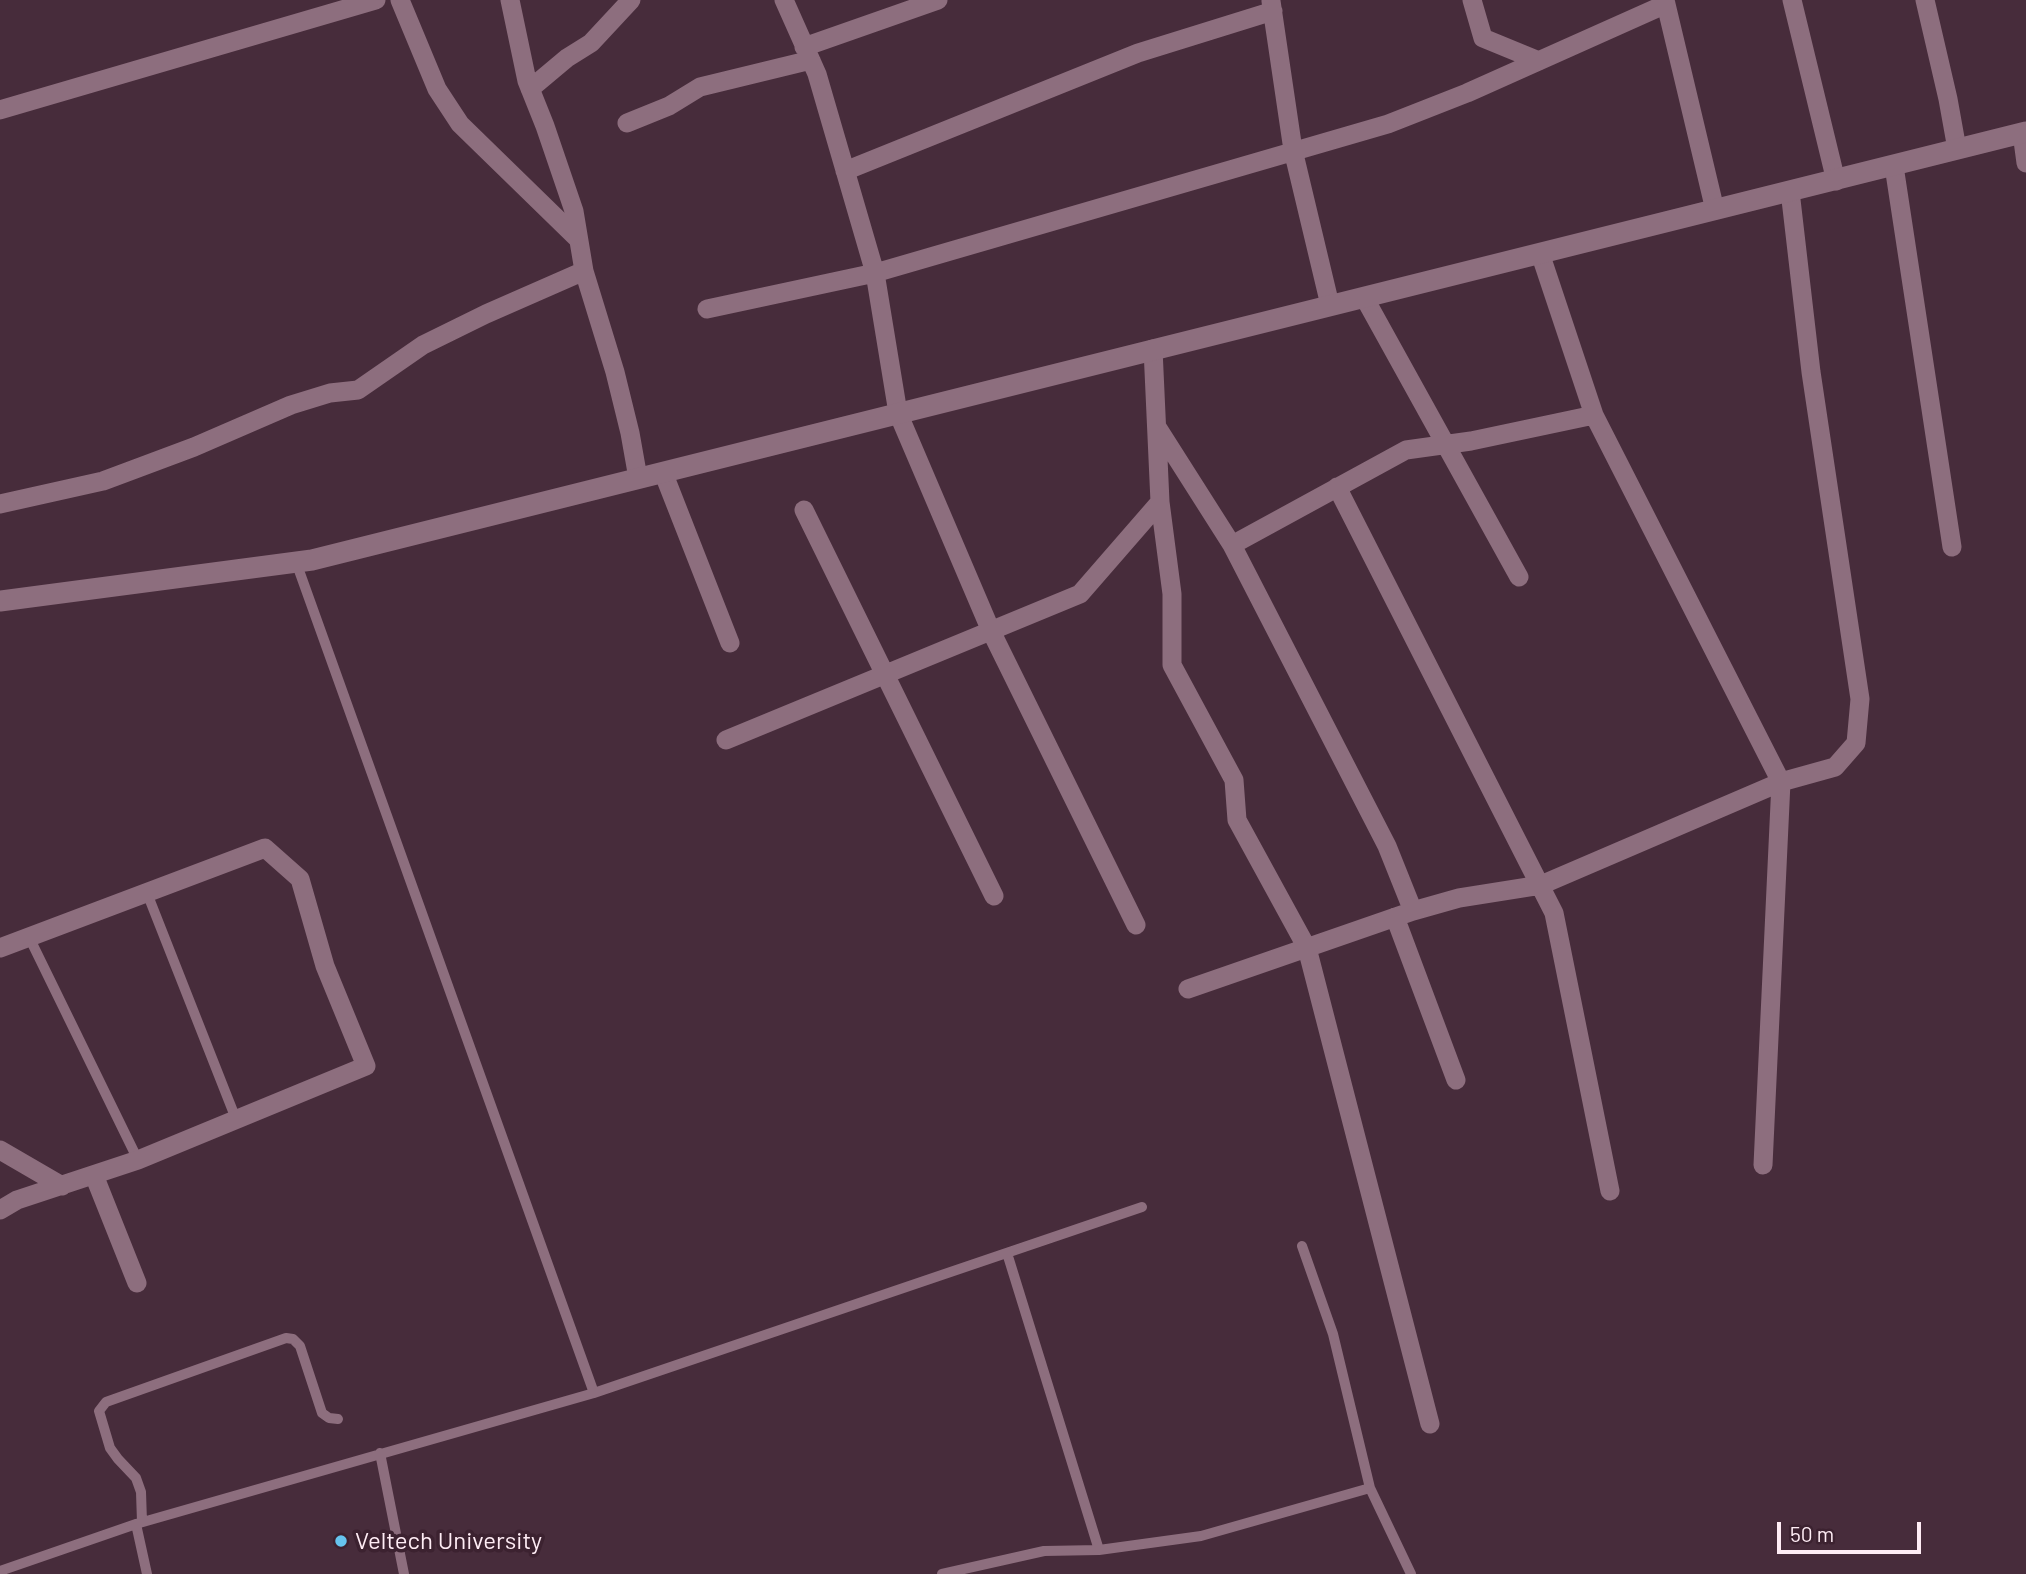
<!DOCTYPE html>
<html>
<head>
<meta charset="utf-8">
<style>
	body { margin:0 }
	#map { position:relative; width:2026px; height:1574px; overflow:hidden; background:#472c3b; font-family:Barlow,sans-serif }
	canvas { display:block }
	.scale { position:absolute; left:1777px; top:1522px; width:144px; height:32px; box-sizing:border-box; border:4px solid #ffedf5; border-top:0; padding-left:9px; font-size:21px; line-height:24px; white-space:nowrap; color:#ffedf5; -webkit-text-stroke:5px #3c2230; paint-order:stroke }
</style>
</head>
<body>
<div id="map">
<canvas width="2026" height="1574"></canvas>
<div class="scale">50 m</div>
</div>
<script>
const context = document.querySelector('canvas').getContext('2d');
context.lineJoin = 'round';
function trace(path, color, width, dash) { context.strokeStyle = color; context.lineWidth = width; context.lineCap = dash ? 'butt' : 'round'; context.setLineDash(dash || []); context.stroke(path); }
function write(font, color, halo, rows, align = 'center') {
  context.font = font + ' Barlow,sans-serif'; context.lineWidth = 7; context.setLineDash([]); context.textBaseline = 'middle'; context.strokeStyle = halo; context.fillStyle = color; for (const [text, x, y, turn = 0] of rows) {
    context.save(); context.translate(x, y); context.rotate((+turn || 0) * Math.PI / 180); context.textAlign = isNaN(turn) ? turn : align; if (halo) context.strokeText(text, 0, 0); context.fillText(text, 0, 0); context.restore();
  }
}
trace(new Path2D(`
	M296,562L594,1393
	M147,893L236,1119
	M29,937L138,1160
	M1007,1253L1099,1550
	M380,1453L404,1574
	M1370,1488L1411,1574
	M142,1522L141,1492L136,1478L118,1459L110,1448L99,1411L106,1402L286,1338L293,1339L300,1346L322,1413L329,1418L338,1419
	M136,1524L147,1574
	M0,1571L136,1524L594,1393L1142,1207
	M942,1574L1044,1551L1099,1550L1201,1536L1370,1488L1333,1334L1302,1246`), '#8d6e7e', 10);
trace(new Path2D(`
	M400,0L437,89L460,124L579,240
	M510,0L527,81L545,126L574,211L584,271L615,372L630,433L638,478
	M784,0L817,74L875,273L898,413L991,631L1136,925
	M1472,0L1483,38L1539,61
	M1665,0L1715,210
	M1792,0L1836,181
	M1925,0L1948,99L1957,149
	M1271,1L1293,150L1330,305
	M804,47L938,0
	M530,89L567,58L591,43L631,0
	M0,110L376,0
	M627,123L669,106L700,87L811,60
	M2022,133L2026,163
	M1894,166L1952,547
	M845,171L1138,53L1273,11
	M1540,253L1594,415L1781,782L1763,1165
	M1364,297L1519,577
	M707,309L875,273L1388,124L1467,93L1666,4
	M1153,349L1160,502L1172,594V665L1234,780L1237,820L1307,948L1430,1424
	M1157,427L1232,545L1387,846L1413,911
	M663,472L730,643
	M1337,487L1554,913L1610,1191
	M0,504L103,481L194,447L291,405L330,393L358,390L423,345L486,314L584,271
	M804,510L994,896
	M1232,545L1406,450L1471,441L1594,415
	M726,740L1080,594L1160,502
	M1395,917L1456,1080
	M0,948L265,848L300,879L325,966L366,1066L138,1160L17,1200L0,1210
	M1188,989L1413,911L1459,898L1541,885L1781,782L1835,767L1856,743L1860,699L1811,372L1790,191
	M0,1150L62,1186
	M94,1175L137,1283`), '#8d6e7e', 19);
trace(new Path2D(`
	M0,601L312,560L2026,132`), '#8d6e7e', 21);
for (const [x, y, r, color] of [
	[341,1541,7,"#66c4ef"]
]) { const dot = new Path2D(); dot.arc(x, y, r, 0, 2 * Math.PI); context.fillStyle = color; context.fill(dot); trace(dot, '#3c2230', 2.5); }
write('24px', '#ffedf5', '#3c2230', [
	["Veltech University",355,1541]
], 'left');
</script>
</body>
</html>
